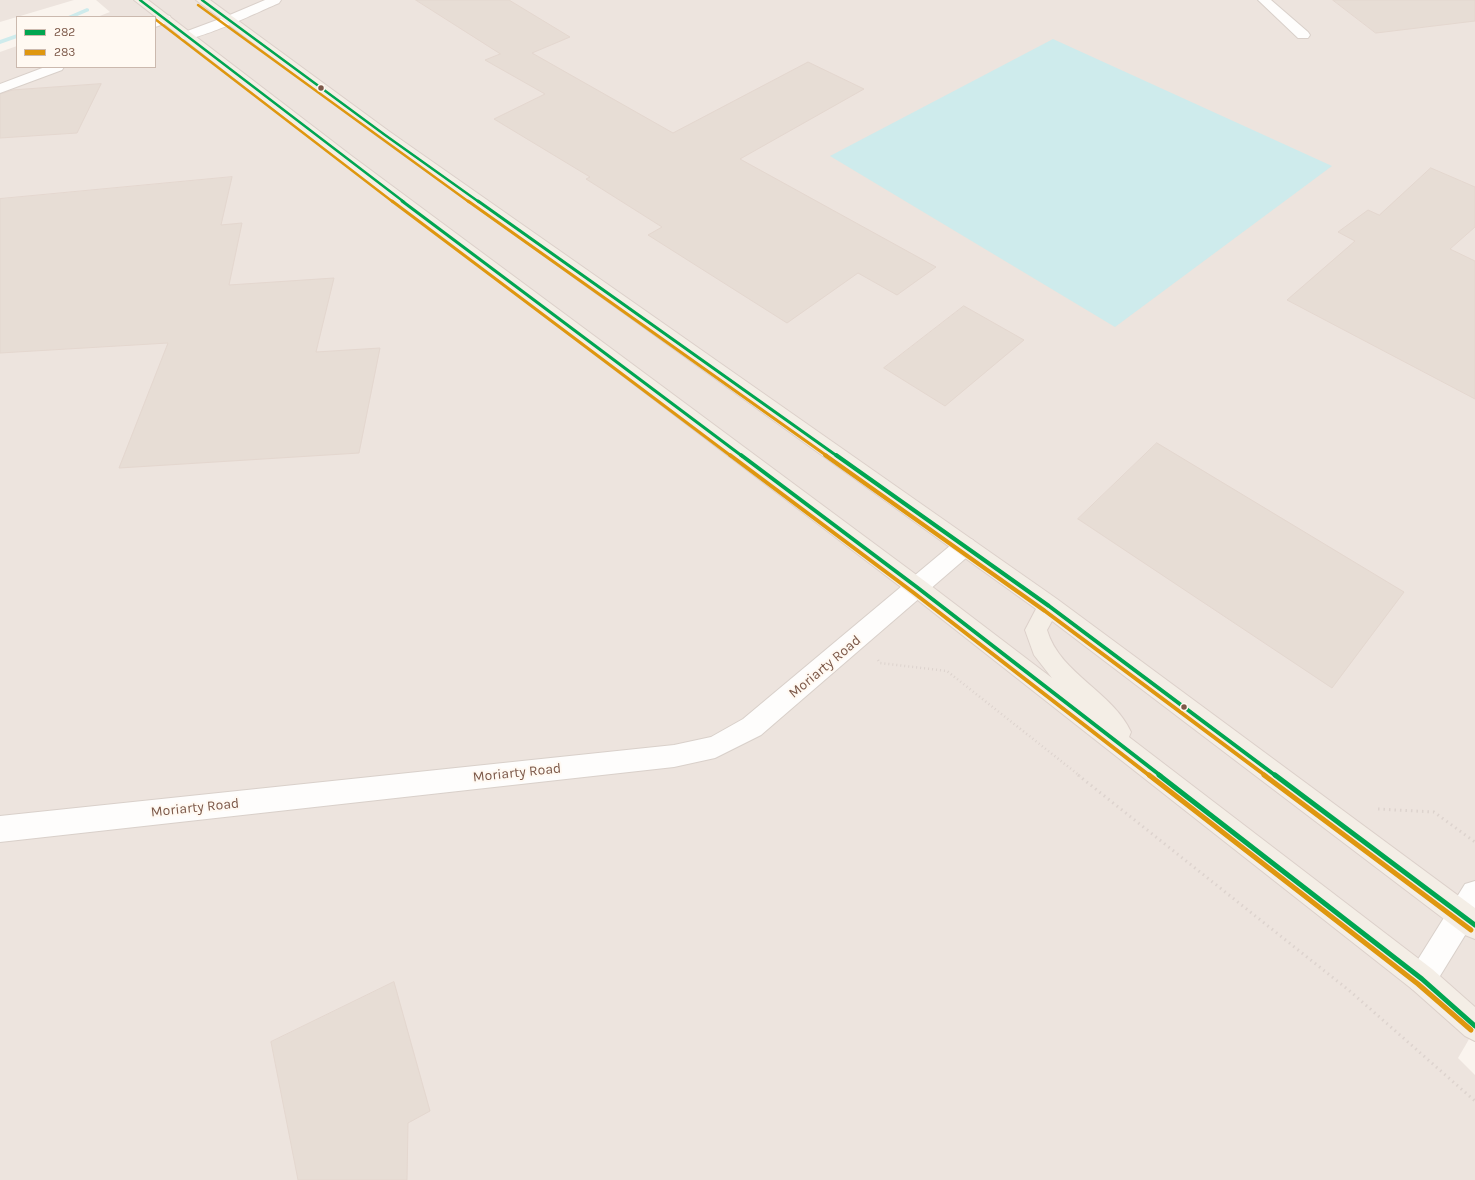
<!DOCTYPE html>
<html>
<head>
<meta charset="utf-8">
<style>
	body { margin:0 }
	#map { position:relative; width:1475px; height:1180px; overflow:hidden; background:#faf4ee; font-family:Karla,sans-serif }
	canvas { display:block }
	.legend { position:absolute; left:16px; top:16px; width:140px; height:52px; box-sizing:border-box; background:#fff9f2; border:1px solid #cbb9ae; margin:0; padding:5px 7px; list-style:none; font-size:12px; color:#7d5949 }
	.legend li { display:flex; align-items:center; gap:8px; height:20px }
	.legend b { width:20px; border:1px solid #cbb9ae }
</style>
</head>
<body>
<div id="map">
<canvas width="1475" height="1180"></canvas>
<ul class="legend">
<li><b style="height:5px;background:#00a651"></b>282</li>
<li><b style="height:5px;background:#df970f"></b>283</li>
</ul>
</div>
<script>
const context = document.querySelector('canvas').getContext('2d');
context.lineJoin = 'round';
function fillPath(path, color) { context.fillStyle = color; context.fill(path, 'evenodd'); }
function trace(path, color, width, dash) { context.strokeStyle = color; context.lineWidth = width; context.lineCap = dash ? 'butt' : 'round'; context.setLineDash(dash || []); context.stroke(path); }
function write(font, color, halo, rows, align = 'center') {
  context.font = font + ' Karla,sans-serif'; context.lineWidth = 4; context.setLineDash([]); context.textBaseline = 'middle'; context.strokeStyle = halo; context.fillStyle = color; for (const [text, x, y, turn = 0] of rows) {
    context.save(); context.translate(x, y); context.rotate((+turn || 0) * Math.PI / 180); context.textAlign = isNaN(turn) ? turn : align; if (halo) context.strokeText(text, 0, 0); context.fillText(text, 0, 0); context.restore();
  }
}
fillPath(new Path2D(`
	M0,0H74L0,22Z
	M96,0H1475V1029L1458,1058L1475,1075V1180H0V52L17,46V67H155V17H97L110,12Z`), '#ede4de');
fillPath(new Path2D(`
	M1053,39L1332,166L1115,327L830,156Z`), '#ceebec');
fillPath(new Path2D(`
	M87,8L89,9V11L75,17H66Z
	M17,34V38L0,44V40Z`), '#ceebec');
const building = new Path2D(`
	M416,0H509L570,37L532,53L673,133L808,62L864,89L740,159L936,267L897,295L858,273L787,323L648,235L662,227L586,179L590,177L494,119L545,94L485,60L500,54Z
	M1333,0H1475V21L1376,33Z
	M101,84L77,133L0,138V94L13,90Z
	M1431,168L1475,187V227L1450,249L1475,261V399L1287,300L1355,241L1338,232L1368,210L1379,215Z
	M232,177L221,225L242,223L229,285L334,278L316,352L380,348L359,453L119,468L168,343L0,353V199Z
	M964,306L1024,340L945,406L884,368Z
	M1157,443L1404,592L1332,688L1078,519Z
	M394,982L430,1111L408,1123L407,1180H298L271,1042Z`);
fillPath(building, '#e7ddd5');
trace(building, '#e4d7cf', 1);
const lane = new Path2D(`
	M1258,0H1271L1308,32L1310,35L1308,38H1298Z
	M165,15L170,16L171,19L170,22L155,27V18Z
	M45,67H64L62,70L0,93V84Z`);
const street = new Path2D(`
	M965,537L973,540L976,546L973,552L761,735L715,758L674,767L0,842V816L674,745L711,737L743,719L957,540Z
	M1475,881V919L1432,989L1422,993L1412,989L1408,979L1412,969L1465,884Z`);
const secondary = new Path2D(`
	M265,0H281L279,3C263,10 196,42 182,39L180,36L182,33L225,17Z`);
const primary = new Path2D(`
	M134,0H148L353,157L926,582L1052,678L1034,655L1025,630L1036,609L380,138L196,0H210L390,132L1057,599L1475,908V939L1465,935L1052,621L1047,630C1060,674 1113,692 1131,732L1129,737L1432,969L1475,1007V1041L1465,1036L1412,989L910,594L343,163Z`);
trace(lane, '#d9d0ca', 2);
trace(street, '#d9d0ca', 2);
trace(secondary, '#dad0ca', 2);
trace(primary, '#dcd0ca', 2);
trace(new Path2D(`
	M878,660L880,663L947,671L1080,776`), '#ddd3ce', 2.5, [1, 3]);
trace(new Path2D(`
	M1078,775L1351,992L1475,1101
	M1378,809L1434,812L1475,842`), '#ddd3ce', 3, [1.5, 4]);
fillPath(lane, '#fefdfc');
fillPath(street, '#fefdfc');
fillPath(secondary, '#fefdfc');
fillPath(primary, '#f4eee6');
trace(new Path2D(`
	M140,0L404,202
	M202,0L385,135L479,202`), '#00a651', 2.5);
trace(new Path2D(`
	M402,201L742,456
	M478,201L837,456`), '#00a651', 3);
trace(new Path2D(`
	M741,455L918,588L1161,776
	M836,455L1049,606L1276,776`), '#00a651', 4);
trace(new Path2D(`
	M1159,775L1422,979L1475,1026
	M1275,775L1475,925`), '#00a651', 5);
trace(new Path2D(`
	M198,5L469,202
	M155,19L393,202`), '#df970f', 2.5);
trace(new Path2D(`
	M392,201L731,456
	M468,201L827,456`), '#df970f', 3);
trace(new Path2D(`
	M730,455L914,593L1150,776
	M825,455L1045,611L1266,776`), '#df970f', 4);
trace(new Path2D(`
	M1149,775L1418,984L1471,1030
	M1264,775L1471,930`), '#df970f', 5);
for (const [x, y, r, color] of [
	[321,88,3.5,"#7d5949"],
	[1184,707,3.5,"#7d5949"]
]) { const dot = new Path2D(); dot.arc(x, y, r, 0, 2 * Math.PI); context.fillStyle = color; context.fill(dot); trace(dot, '#fff9f2', 1.5); }
write('14px', '#7d5949', '#fff9f2', [
	["Moriarty Road",825,667,-40],
	["Moriarty Road",517,773,-6],
	["Moriarty Road",195,808,-6]
]);
</script>
</body>
</html>
